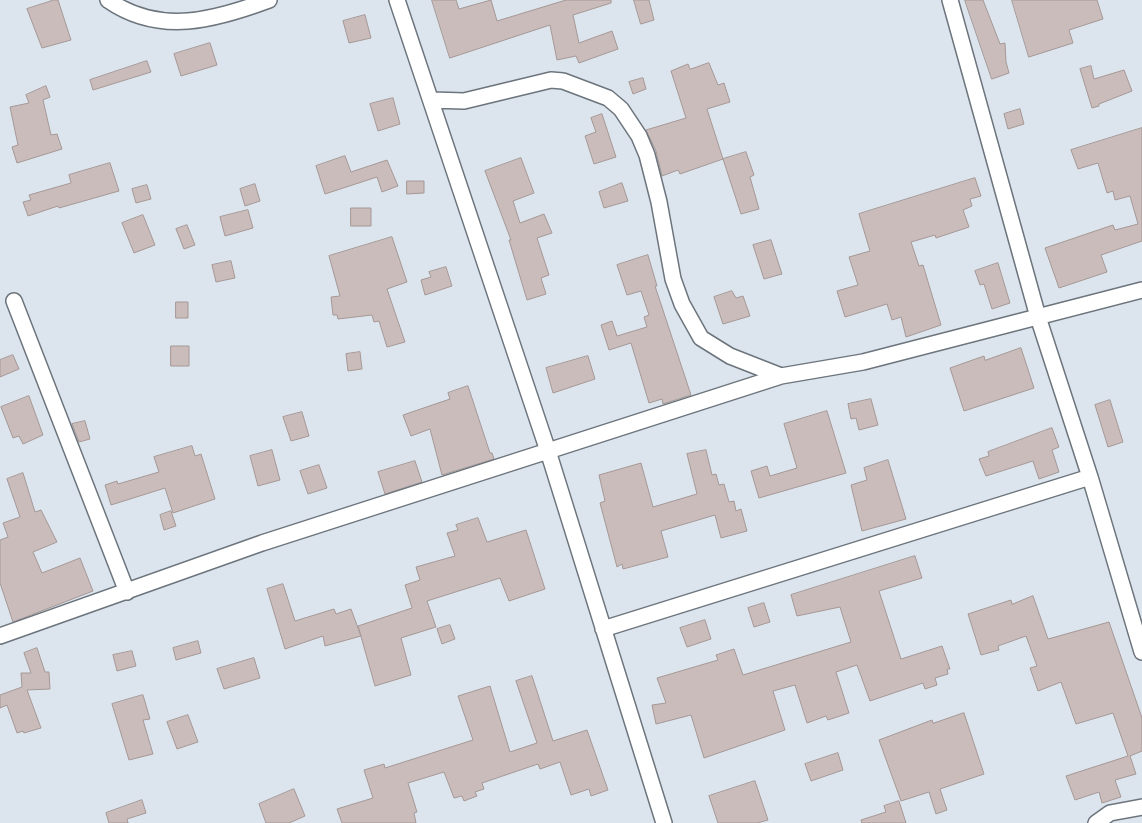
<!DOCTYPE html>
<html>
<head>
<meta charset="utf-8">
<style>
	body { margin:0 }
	canvas { display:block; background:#dce5ee }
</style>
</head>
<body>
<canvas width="1142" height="823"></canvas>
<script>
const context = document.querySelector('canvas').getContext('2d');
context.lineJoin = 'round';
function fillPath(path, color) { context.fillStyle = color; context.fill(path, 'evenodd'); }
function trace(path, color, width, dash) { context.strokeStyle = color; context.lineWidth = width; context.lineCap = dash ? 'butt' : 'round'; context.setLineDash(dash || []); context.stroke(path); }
const building = new Path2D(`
	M54,0H58L71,40L42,48L27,9Z
	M432,0H456L459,9L491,0L497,21L566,0H611V3L573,15L579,43L612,31L618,49L579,63L576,56L557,60L550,25L450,58Z
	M634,0H649L654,20L641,24Z
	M965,0H983L1000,44L1005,43L1006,62L1009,73L992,79Z
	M1012,0H1097L1103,19L1069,30L1073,43L1029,57Z
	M365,15L371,38L349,43L343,21Z
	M210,43L217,65L181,76L174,54Z
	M147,61L151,72L93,90L90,80Z
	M709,63L718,85L724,83L730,102L707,109L723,159L680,174L678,170L662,176L656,151L646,130L686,118L671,71L688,64L690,69Z
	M1091,66L1094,79L1124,70L1132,91L1099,104V106L1092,108L1080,69Z
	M643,78L646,89L633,94L629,82Z
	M46,86L50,97L43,100L51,135L57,134L62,149L17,163L12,147L18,145L10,107L29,103L26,95Z
	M393,98L400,124L378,131L370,104Z
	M1020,109L1024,124L1008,129L1004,114Z
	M602,114L616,157L594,164L585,136L596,132L591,118Z
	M1142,128V241L1101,255L1107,272L1059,288L1045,248L1113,225L1115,230L1138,224L1130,196L1115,200L1113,191L1107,193L1098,163L1078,169L1071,150Z
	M746,152L754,175L750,177L759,209L741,214L723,159Z
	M345,156L351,172L387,160L398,186L382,192L377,177L325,194L316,166Z
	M521,158L534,193L513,201L520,223L544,214L552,233L537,238L549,275L541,278L546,294L527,300L509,240H511L485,171Z
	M110,163L119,191L59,208L58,206L28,216L23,202L31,200L29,195L71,183L69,175Z
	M975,178L981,196L970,199L972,206L963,210L969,227L936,238L935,235L911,242L919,266L923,265L941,325L906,337L901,317L892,320L887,304L845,317L837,291L858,285L849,257L870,251L859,214Z
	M407,181H424V193L407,194Z
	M622,183L628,201L604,208L599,192Z
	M255,184L260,201L245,206L240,189Z
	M147,185L151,199L136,203L132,189Z
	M351,208H371V226H351Z
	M248,210L253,228L225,236L220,217Z
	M143,215L155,245L134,253L122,223Z
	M187,225L195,245L184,249L176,229Z
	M392,237L407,282L387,289L405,342L387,347L379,321L374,322L372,315L338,319L337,315H333L331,297L340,296L329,256Z
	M771,240L782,274L764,279L753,245Z
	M648,255L657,286H655L691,395L663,404L662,399L649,403L631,343L609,350L601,325L612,321L617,336L647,327L644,317L649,315L641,291L627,295L617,265Z
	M231,261L235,278L216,282L212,265Z
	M998,263L1010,303L992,309L984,284L980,285L975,271Z
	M446,267L452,286L425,295L421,280L431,277L429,272Z
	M732,291L736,298L743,296L750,316L723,324L714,297Z
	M176,302H188V318H176Z
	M171,346H189V366H171Z
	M1021,348L1034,388L964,411L950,368L984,356L985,360Z
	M360,352L362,369L348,371L346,354Z
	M13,355L19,369L0,377V360Z
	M588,356L595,379L553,393L546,368Z
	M468,386L490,453H492L494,459L442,475L430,429L411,436L403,415L450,399L448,393Z
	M29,396L43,435L23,444L19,436L13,438L1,407Z
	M871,399L878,425L859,430L856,418L851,419L848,404Z
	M1110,400L1123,442L1108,447L1095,405Z
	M827,411L846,473L759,498L751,471L767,466L770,476L797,468L784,424Z
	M302,412L309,436L291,441L283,417Z
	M85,421L90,439L79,442L72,424Z
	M1052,428L1059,447L1052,450L1059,472L1039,479L1033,461L986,476L979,459L989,456L988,452Z
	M192,446L195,456L201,454L215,499L173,513L165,488L111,505L105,485L117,481L118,484L159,472L154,457Z
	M272,450L280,480L258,486L250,456Z
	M706,450L712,475L716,474L719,485L724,484L729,502L734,501L736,511L741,509L747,531L721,538L715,515L661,531L668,557L623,569L622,564L617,567L600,503L605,501L599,475L641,463L653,507L697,494L687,454Z
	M888,460L906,519L862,531L851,485L867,480L864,468Z
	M415,461L422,482L385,494L378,472Z
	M319,465L327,488L308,494L300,471Z
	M23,473L35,512L41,510L57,542L33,552L42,573L80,558L93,591L13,622L0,583V540L8,537L3,523L20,517L7,479Z
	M171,511L176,526L164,530L160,515Z
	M478,518L487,542L526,530L545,589L509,601L500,578L427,601L436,627L401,638L411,675L375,686L358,626L412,608L405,585L420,580L416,567L455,556L447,533L458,530L456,525Z
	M915,556L922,578L879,591L901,659L942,646L950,669H947L948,674L935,678L937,685L925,689L923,683L870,701L857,665L836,672L849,713L828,720L826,716L807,723L795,685L773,691L785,730L704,758L691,715L656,724L652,705L666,703L657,678L718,660L716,655L734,649L743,675L851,642L840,607L797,616L791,595Z
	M283,584L295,621L334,609L336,614L351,609L361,636L325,646L323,636L285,649L267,589Z
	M1033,596L1048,639L1109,622L1142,718V751L1130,756L1136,774L1115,780L1121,797L1102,803L1099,792L1075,800L1066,776L1128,756L1113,713L1076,724L1061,682L1038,691L1030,668L1037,666L1026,636L998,646L999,650L981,655L968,614L1011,600L1012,604Z
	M764,603L770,622L754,627L748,608Z
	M705,620L711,639L687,647L680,628Z
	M450,625L455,639L442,644L437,629Z
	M198,641L201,653L176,660L173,648Z
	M37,648L45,672H49L50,689L27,690L41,728L24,733L23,731L17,733L7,705L0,708V695L22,687L21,673H31L24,653Z
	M132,651L136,666L117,671L113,655Z
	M254,658L260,678L224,689L217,669Z
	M532,676L553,741L587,730L608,790L591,796L589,789L571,795L560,762L540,769L538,764L482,783L484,789L475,792L477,796L464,801L462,796L454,798L444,772L408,783L417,812L414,813L416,823H342L337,809L373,798L364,770L384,764L385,768L473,740L458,696L490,686L510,752L537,743L516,681Z
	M143,695L150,719L143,720L153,754L129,760L112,704Z
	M964,713L984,774L940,789L947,810L936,814L929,792L901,801L879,740L932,720L933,723Z
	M188,715L198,742L177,749L167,722Z
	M838,753L843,770L811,781L805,764Z
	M755,781L768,820L757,823H718L709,796Z
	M294,789L305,816L289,823H266L259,804Z
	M142,800L146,813L127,819L128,823H109L106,813Z
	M899,801L906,823H862L861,820L886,812L884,806Z`);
fillPath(building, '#cabcba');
trace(building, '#a59896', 1);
const minor = new Path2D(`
	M108,0C160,36 215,20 269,0
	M397,0L548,451L664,823
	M950,0L1038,317L1090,477L1142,652
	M432,100L464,101L551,80L563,81L608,98L621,109L639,136L647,155L659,202L673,279L682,304L701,338L730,356L781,376
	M14,301L127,592
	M603,629L1090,477
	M0,636L262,543L781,376L863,362L1142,290
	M1096,823L1110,813L1142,807`);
trace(minor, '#6c747c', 18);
trace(minor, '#fff', 15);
</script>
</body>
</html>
